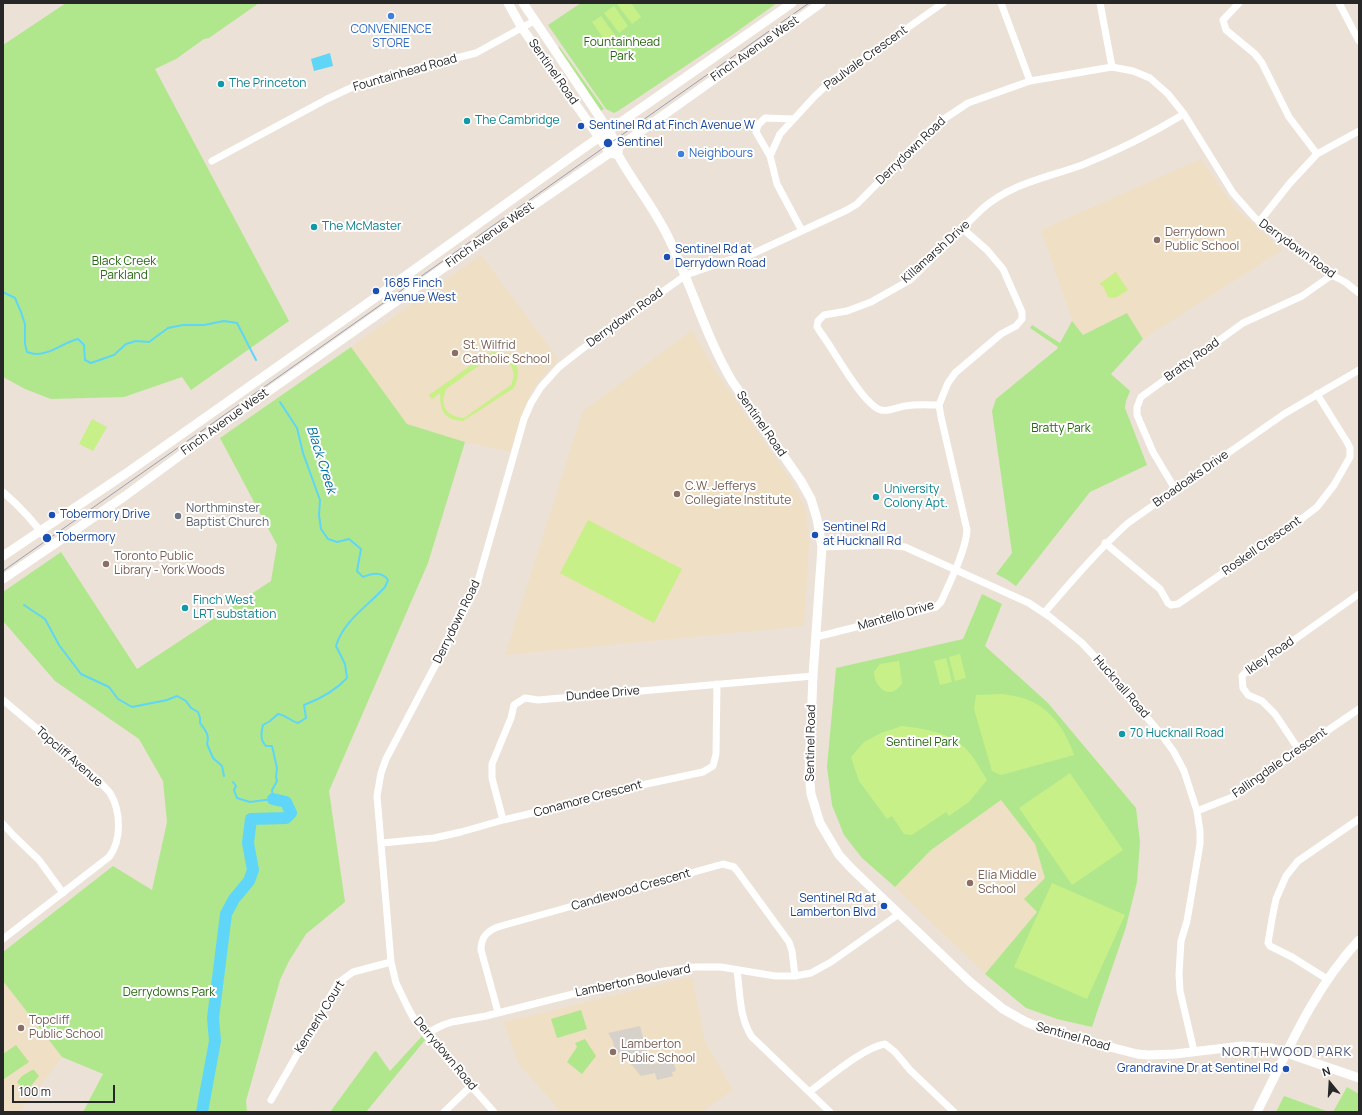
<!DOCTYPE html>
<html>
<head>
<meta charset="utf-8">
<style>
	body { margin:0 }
	#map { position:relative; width:1362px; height:1115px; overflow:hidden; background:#ebe1d6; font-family:Manrope,sans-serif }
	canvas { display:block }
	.frame { position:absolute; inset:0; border:4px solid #272727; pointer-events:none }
	.north { position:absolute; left:1310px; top:1063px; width:40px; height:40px; -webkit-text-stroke:3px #fff; paint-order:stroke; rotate:342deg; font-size:11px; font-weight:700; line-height:16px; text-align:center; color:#272727 }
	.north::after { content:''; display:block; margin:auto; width:14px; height:18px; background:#272727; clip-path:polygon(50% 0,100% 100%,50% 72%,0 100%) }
	.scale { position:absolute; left:12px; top:1085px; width:103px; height:18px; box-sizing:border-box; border:2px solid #272727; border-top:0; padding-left:5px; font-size:12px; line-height:14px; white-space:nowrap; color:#272727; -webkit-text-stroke:3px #fff; paint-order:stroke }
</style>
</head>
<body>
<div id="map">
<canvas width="1362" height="1115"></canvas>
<div class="frame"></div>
<div class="north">N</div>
<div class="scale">100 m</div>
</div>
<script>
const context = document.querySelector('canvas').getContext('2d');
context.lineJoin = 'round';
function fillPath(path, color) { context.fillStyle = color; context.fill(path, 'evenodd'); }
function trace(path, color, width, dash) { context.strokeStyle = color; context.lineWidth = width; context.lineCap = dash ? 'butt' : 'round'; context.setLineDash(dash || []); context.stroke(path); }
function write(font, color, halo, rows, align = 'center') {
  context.font = font + ' Manrope,sans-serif'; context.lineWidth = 4; context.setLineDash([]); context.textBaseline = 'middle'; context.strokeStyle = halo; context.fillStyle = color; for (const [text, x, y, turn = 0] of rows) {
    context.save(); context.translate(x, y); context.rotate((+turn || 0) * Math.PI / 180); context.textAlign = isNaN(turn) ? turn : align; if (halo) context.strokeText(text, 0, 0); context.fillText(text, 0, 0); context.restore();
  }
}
fillPath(new Path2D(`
	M1201,159L1235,208L1282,250L1143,339L1127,314L1078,337L1041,230Z
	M481,255L558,359L534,387L520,419L511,452L465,442L407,424L351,347Z
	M692,330L716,372L790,479L806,509L809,545L804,626L505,655L583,411Z
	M1001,800L1035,844L1045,878L1025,899L1037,912L985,974L895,887L931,850Z
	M692,977L705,1042L733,1090L701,1112H561L518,1063L504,1022Z
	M3,981L62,1057L20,1112H3Z`), '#efdfc4');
fillPath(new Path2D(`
	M66,3H259L209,38L204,39L176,59L155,69L289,321L191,390L182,377L124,397L51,399L25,389L3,377V45Z
	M581,3H777L732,35L618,111L614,113L606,109L548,25Z
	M559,46L604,109L601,111L558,49Z
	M1127,313L1143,339L1111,374L1130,391L1126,401L1125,408L1147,465L1090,492L1016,586L1006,579L996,574L1012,553L992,411L996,399L1057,349L1058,347L1030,328L1032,325L1060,343L1072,321L1083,335Z
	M351,347L407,424L465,442L428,563L329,791L345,902L306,934L289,961L280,980L246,1101L247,1112H83L103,1074L62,1057L3,981V952L113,866L152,890L167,822L163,781L139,739L55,681L3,621V592L61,552L137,669L271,581L277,545L220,438Z
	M982,594L1002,604L985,646L1048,703L1136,808L1140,842L1137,882L1126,927L1092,1027L1057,1019L1026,1008L985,974L1037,912L1024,899L1045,878L1035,844L1001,800L931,850L895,887L862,858L844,835L832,805L827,767L836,668L963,639Z
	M581,1010L587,1029L557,1038L551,1019Z
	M422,1036L425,1040L366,1112H330L374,1052L376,1051L390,1071Z
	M585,1039L596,1056L582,1074L567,1062L577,1047L575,1043Z
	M16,1045L29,1062L4,1079L3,1078V1054Z
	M32,1070H34L39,1076L26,1092L17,1082L22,1076Z
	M1347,1087L1359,1094V1112H1333Z
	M1284,1096L1329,1112H1276Z`), '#b0e78d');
fillPath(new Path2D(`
	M619,3H631L641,17L632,24L617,4Z
	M614,6L628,26L619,33L604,13Z
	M601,16L615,35L606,42L592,22Z
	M1116,272L1128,290L1115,298L1108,297L1103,286L1099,284Z
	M494,352C515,354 524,368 514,388L463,421C444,420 440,411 440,393L432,399L429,395L487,354ZM499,356C512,362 517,372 511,385L464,418C445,416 440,406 446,389L491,357Z
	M92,419L107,427L93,451L79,444Z
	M588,520L682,569L654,623L560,573Z
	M960,654L966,678L955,681L949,657Z
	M946,658L952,682L940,685L934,661Z
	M899,661L902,683C892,701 874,689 874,672L880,664Z
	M1002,694C1009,695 1016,696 1023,698C1049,706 1066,730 1074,755L1001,775L992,771L974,709L976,695Z
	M902,726C927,729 956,733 972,756C977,763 982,772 987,780L969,802L949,816L946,812L912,835L904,834L892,816L887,819L859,781L851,757L864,742L881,733Z
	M1070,773L1123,850L1072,885L1019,808Z
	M1052,883L1125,915L1087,999L1014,967Z`), '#c8f088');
fillPath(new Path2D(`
	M640,1026L650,1065L673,1060L676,1071L672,1072L673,1076L657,1080L655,1073L641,1076L621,1052L613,1056L611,1053V1049L614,1047L613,1041L608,1033Z`), '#d6d1ca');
fillPath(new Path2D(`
	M330,53L333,66L314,71L311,59Z`), '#5fd6f7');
trace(new Path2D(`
	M3,292L15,298L21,312L25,324V344L27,352C30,353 34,354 37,354C52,354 64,342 78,339L84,345L85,360L91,363L114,355L126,344L136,341L149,342L168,328L183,325H204L224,321L237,323L256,360
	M24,605L45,619L59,645L81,674L109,687L118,699L132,707L167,700L177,696L186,701L191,708L198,712L200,718V723C205,730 210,735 207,744L213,758L222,766L224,776
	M233,782L236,786L234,790L237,798L250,802L273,799L272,790L277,781L276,777L277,768L272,746H266C260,740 261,733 263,725L270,721L278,714C286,715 290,721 298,723L306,718L304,705C320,699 335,691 347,678L345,664L336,646C343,621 368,606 385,587L388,580C382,571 372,573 363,577L357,571L361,549L349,539L337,542L328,539L321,529L319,515L320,500L303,453L297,428L280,402`), '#5fd6f7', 2);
trace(new Path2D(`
	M202,1112L215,1041L213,1018L226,914L234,899L249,881L253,870L248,843L251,819L286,818L291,813L286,802L273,799`), '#5fd6f7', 12);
trace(new Path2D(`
	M1001,3L1030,81
	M1100,3L1112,67
	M1239,3L1223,20L1226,30L1255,54L1262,63L1289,117L1317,154
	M1339,3L1359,41
	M793,119L765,118L758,125L756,132L770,156L777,184L802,231
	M770,156L780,134L815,96L829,83L943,3
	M212,161L327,99L357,85L377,78L476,53L534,21
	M1259,222L1290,183L1317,154L1359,131
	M939,405C928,405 917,404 905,406C898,407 889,412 881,410C863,405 834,350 821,333L817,327L818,321L824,315L847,311L871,302L910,280L982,209C1012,183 1046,178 1082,165C1117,151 1151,134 1184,114
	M1175,489L1153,452L1137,415V407L1141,397L1243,323L1302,296L1332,275
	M3,492C23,509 36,524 51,545
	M1105,543L1160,589L1168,603L1171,605L1178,604L1304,517L1317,507L1334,485L1350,457V448L1347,442L1317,394
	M822,547L884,545L905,547L1029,603L1050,617L1082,643L1095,657L1161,734L1174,752L1184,771L1197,811L1200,831V844L1187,921L1181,941L1179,974L1180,991L1194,1051
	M1044,613C1071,582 1097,551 1128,523L1284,414L1359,370
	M816,637L936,607L941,602C950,582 966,550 967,530L941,417L939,405L943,395L948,383L955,373L1001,334L1016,326L1022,319V312L1003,269L987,250L963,229
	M3,700L99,781C102,785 107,789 110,793C121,811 122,840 109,857L3,939
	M1299,750L1275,714L1262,701L1248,695L1243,688L1242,676L1246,672L1253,669L1359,594
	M1197,811L1235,796L1299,750L1359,709
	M503,820L492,778V764L511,718L514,705L525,698L538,700L813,676
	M3,824L14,836L39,860L63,893
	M382,843L434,838L461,832L503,820L571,804L623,789L703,772L713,766L716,754L717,684
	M737,970C740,991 739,1018 752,1037L830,1112
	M1327,979L1292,957L1270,946L1268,943L1272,919L1276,899L1286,876L1298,861L1359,819
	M498,1012L481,950C481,936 488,930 501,926L723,864L734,867L738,872L789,942L792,951L795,976
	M425,1034L443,1025L452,1022L486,1016L664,971L695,967H721L775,976H795L811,973L831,962L899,914
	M809,1092C827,1079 864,1047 885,1044L895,1052L910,1070L954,1112
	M271,1100L338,983L353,972L391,962
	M444,1112L471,1086
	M494,1112L425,1034L414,1019L408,1008L396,983L391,962L377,796L381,773L386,759L476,588L524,419L531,403L541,387L559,367L582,349L686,275L729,260L752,254L847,210L857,204L935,125L968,103L1030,81L1112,67L1133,71L1150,78L1168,94L1184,114L1233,193L1255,218L1332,275L1345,282L1359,293`), '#fff', 7);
trace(new Path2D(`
	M508,3L522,28L610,153L614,154
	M523,3L609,131L618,147V155C634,184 656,210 670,241C692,287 706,337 732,381L801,481L811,499L817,519L822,547L813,676L809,773L811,794L820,823L839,855L852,869L970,982L1003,1009L1026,1022L1049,1031L1137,1054L1148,1055L1175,1054L1242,1046L1272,1048L1359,1078
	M3,556L128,472L358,310L581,150L792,3
	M3,579L125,496L235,415L486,238L630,139L821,3
	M1257,1112C1287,1053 1313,989 1359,940`), '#fff', 9);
trace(new Path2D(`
	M3,571L809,3`), '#999eb3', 1);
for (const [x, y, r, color] of [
	[391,16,4,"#3f7fe0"],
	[221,84,4,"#0f9aa8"],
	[467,121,4,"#0f9aa8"],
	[581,126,4,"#1a4fb4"],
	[608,143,5,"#1a4fb4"],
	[681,154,4,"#3f7fe0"],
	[314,227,4,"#0f9aa8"],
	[1157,240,4,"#8d6e63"],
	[667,257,4,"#1a4fb4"],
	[376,291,4,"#1a4fb4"],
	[455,353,4,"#8d6e63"],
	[677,494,4,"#8d6e63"],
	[876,497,4,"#0f9aa8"],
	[52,515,4,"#1a4fb4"],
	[178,516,4,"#6b7280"],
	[815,535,4,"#1a4fb4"],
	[47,538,5,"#1a4fb4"],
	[106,564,4,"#8d6e63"],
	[185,608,4,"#0f9aa8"],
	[1122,734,4,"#0f9aa8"],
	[970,883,4,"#8d6e63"],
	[884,906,4,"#1a4fb4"],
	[21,1028,4,"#8d6e63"],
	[613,1052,4,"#8d6e63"],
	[1286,1069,4,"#1a4fb4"]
]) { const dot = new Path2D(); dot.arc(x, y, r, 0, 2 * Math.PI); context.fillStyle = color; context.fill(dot); trace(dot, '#fff', 1.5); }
write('12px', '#366cbe', '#fff', [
	["CONVENIENCE",391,30],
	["STORE",391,44],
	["Neighbours",689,154,"left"]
]);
write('12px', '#296713', '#fff', [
	["Fountainhead",622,43],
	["Park",622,57],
	["Black Creek",124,262],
	["Parkland",124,276],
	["Bratty Park",1061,429],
	["Sentinel Park",922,743],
	["Derrydowns Park",169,993]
]);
write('12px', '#272727', '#fff', [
	["Finch Avenue West",755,49,-35],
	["Paulvale Crescent",866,58,-36],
	["Sentinel Road",553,72,55],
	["Fountainhead Road",405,73,-16],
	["Derrydown Road",911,151,-44],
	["Finch Avenue West",490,235,-35],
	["Derrydown Road",1297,249,36],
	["Killamarsh Drive",936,252,-42],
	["Derrydown Road",625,318,-36],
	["Bratty Road",1192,360,-36],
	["Finch Avenue West",225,422,-36],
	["Sentinel Road",761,424,55],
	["Broadoaks Drive",1191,479,-35],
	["Roskell Crescent",1262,546,-35],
	["Mantello Drive",896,616,-16],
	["Derrydown Road",457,622,-64],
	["Ikley Road",1270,656,-35],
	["Hucknall Road",1121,687,49],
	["Dundee Drive",603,694,-5],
	["Sentinel Road",811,743,-89],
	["Topcliff Avenue",69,757,41],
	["Fallingdale Crescent",1280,763,-35],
	["Conamore Crescent",588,799,-15],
	["Candlewood Crescent",631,890,-16],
	["Lamberton Boulevard",633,981,-12],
	["Kennerly Court",320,1017,-58],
	["Sentinel Road",1073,1037,16],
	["Derrydown Road",445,1054,50]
]);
write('12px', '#0d838f', '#fff', [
	["The Princeton",229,84],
	["The Cambridge",475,121],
	["The McMaster",322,227],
	["University",884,490],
	["Colony Apt.",884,504],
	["Finch West",193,601],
	["LRT substation",193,615],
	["70 Hucknall Road",1130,734]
], 'left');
write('12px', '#164399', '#fff', [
	["Sentinel Rd at Finch Avenue W",589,126],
	["Sentinel",617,143],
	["Sentinel Rd at",675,250],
	["Derrydown Road",675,264],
	["1685 Finch",384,284],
	["Avenue West",384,298],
	["Tobermory Drive",60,515],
	["Sentinel Rd",823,528],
	["at Hucknall Rd",823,542],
	["Tobermory",56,538],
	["Sentinel Rd at",876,899,"right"],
	["Lamberton Blvd",876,913,"right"],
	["Grandravine Dr at Sentinel Rd",1278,1069,"right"]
], 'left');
write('12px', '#785e54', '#fff', [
	["Derrydown",1165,233],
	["Public School",1165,247],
	["St. Wilfrid",463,346],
	["Catholic School",463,360],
	["C.W. Jefferys",685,487],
	["Collegiate Institute",685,501],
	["Toronto Public",114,557],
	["Library - York Woods",114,571],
	["Elia Middle",978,876],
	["School",978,890],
	["Topcliff",29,1021],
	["Public School",29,1035],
	["Lamberton",621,1045],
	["Public School",621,1059]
], 'left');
write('12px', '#5b616d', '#fff', [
	["Northminster",186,509],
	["Baptist Church",186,523]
], 'left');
write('italic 13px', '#03709e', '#fff', [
	["Black Creek",321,460,72]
]);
context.letterSpacing = '1px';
write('13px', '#44517a', '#fff', [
	["NORTHWOOD PARK",1287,1052]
]);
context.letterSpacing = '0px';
</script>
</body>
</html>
